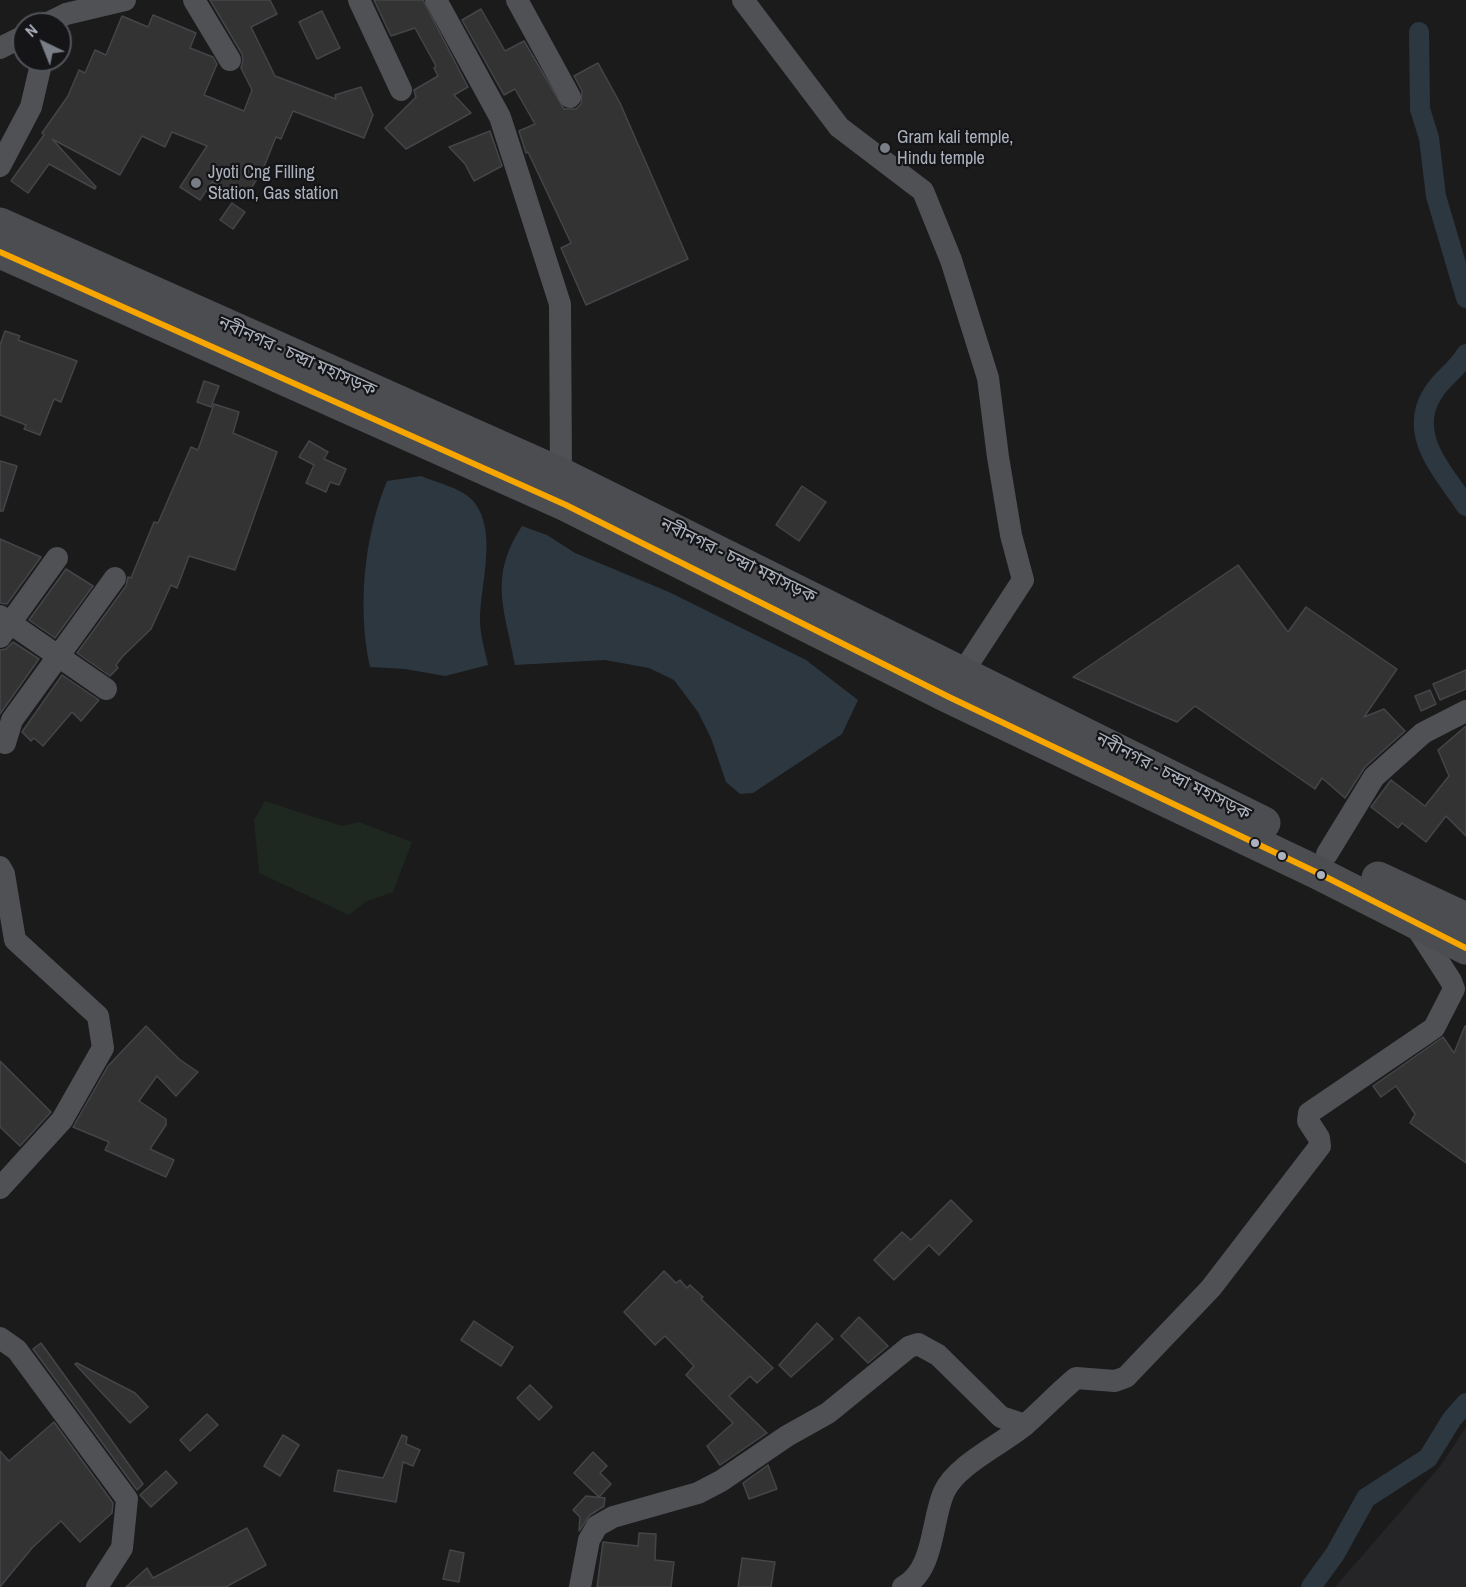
<!DOCTYPE html>
<html>
<head>
<meta charset="utf-8">
<style>
	body { margin:0 }
	#map { position:relative; width:1466px; height:1587px; overflow:hidden; background:#1b1b1c; font-family:"Archivo Narrow",sans-serif }
	canvas { display:block }
	.north { position:absolute; left:12px; top:12px; width:60px; height:60px; box-sizing:border-box; background:#151518; border:2px solid #51545a; border-radius:50%; rotate:317deg; font-size:16px; font-weight:700; line-height:24px; text-align:center; color:#acb2bd }
	.north::after { content:''; display:block; margin:auto; width:21px; height:27px; background:#797d85; clip-path:polygon(50% 0,100% 100%,50% 72%,0 100%) }
</style>
</head>
<body>
<div id="map">
<canvas width="1466" height="1587"></canvas>
<div class="north">N</div>
</div>
<script>
const context = document.querySelector('canvas').getContext('2d');
context.lineJoin = 'round';
function fillPath(path, color) { context.fillStyle = color; context.fill(path, 'evenodd'); }
function trace(path, color, width, dash) { context.strokeStyle = color; context.lineWidth = width; context.lineCap = dash ? 'butt' : 'round'; context.setLineDash(dash || []); context.stroke(path); }
function write(font, color, halo, rows, align = 'center') {
  context.font = font + ' "Archivo Narrow","Noto Sans Bengali",sans-serif'; context.lineWidth = 4.5; context.setLineDash([]); context.textBaseline = 'middle'; context.strokeStyle = halo; context.fillStyle = color; for (const [text, x, y, turn = 0] of rows) {
    context.save(); context.translate(x, y); context.rotate((+turn || 0) * Math.PI / 180); context.textAlign = isNaN(turn) ? turn : align; if (halo) context.strokeText(text, 0, 0); context.fillText(text, 0, 0); context.restore();
  }
}
fillPath(new Path2D(`
	M1466,1427V1587H1335L1441,1465Z`), '#252528');
fillPath(new Path2D(`
	M265,801L342,826L359,822L412,842L393,892L365,902L349,915L259,873L254,820Z`), '#1e2720');
fillPath(new Path2D(`
	M421,476C437,483 463,488 474,502C498,532 480,586 480,620C480,634 485,651 488,665L445,676L405,669L370,667C357,608 364,536 387,481Z
	M522,526L547,535L575,553L669,592L806,660L858,700L842,734L753,793L740,794L726,782L711,738L698,712L674,680L649,668L605,660L515,665C505,609 488,578 522,526Z`), '#2c373f');
trace(new Path2D(`
	M1419,32L1420,109L1429,138L1436,196L1466,298
	M1466,354C1458,369 1442,378 1433,393C1406,435 1444,472 1466,506
	M1311,1587L1335,1554L1366,1498L1428,1458L1452,1419L1466,1403`), '#2c373f', 20);
const building = new Path2D(`
	M210,0H270L277,14L251,27L275,76L336,99L335,95L361,87L373,115L364,138L293,111L281,139L276,137L263,169L244,200L212,182L200,200L180,187L207,146L172,132L165,147L142,136L120,175L52,139L96,187L95,189L49,164L28,193L11,181L44,135L42,133L68,96L79,70L85,73L95,50L106,55L122,16L148,27L153,15L196,33L190,48L213,57L217,64L204,95L244,111L252,90L241,68L243,60L242,54Z
	M374,0H423L468,87L454,95L471,113L406,149L385,128L416,97L414,90L438,76L434,68L436,66L415,28L391,36Z
	M481,9L505,51L524,41L564,109H576L581,104L582,91L574,76L598,63L620,103L688,259L586,305L561,248L571,243L528,152L526,153L519,131L535,124L515,89L504,95L462,20Z
	M322,11L340,48L317,59L299,22Z
	M490,131L502,166L474,181L465,164L449,147Z
	M232,203L245,212L233,229L220,220Z
	M5,331L20,336L18,340L77,361L61,402L54,399L40,435L24,429L26,425L0,415V345Z
	M204,381L219,386L211,407L197,402Z
	M214,404L239,412L233,433L277,452L235,570L189,556L177,588L171,585L151,629L123,656L116,665L118,668L110,676L77,653L126,586L128,577L131,578L154,522L158,523L191,447L198,450Z
	M309,441L328,452L324,459L346,469L339,485L330,482L326,492L306,483L314,465L299,457Z
	M0,461L17,466L3,511H0Z
	M802,486L826,502L799,541L776,525Z
	M0,539L41,557L7,604L0,603Z
	M1238,565L1288,632L1306,607L1397,669L1364,717L1384,709L1405,731L1365,767L1345,798L1322,778L1315,789L1195,706L1177,722L1073,677Z
	M66,569L93,586L55,638L29,620Z
	M13,642L39,659L0,714V650L6,649Z
	M1466,670V689L1440,700L1433,684Z
	M62,675L99,700L81,721L72,712L43,746L34,738L31,741L22,732Z
	M1430,690L1436,704L1421,711L1415,696Z
	M1466,726V836L1446,816L1426,842L1402,823L1398,828L1371,807L1391,780L1425,806L1449,776L1438,750Z
	M146,1026L179,1059L198,1072L176,1096L157,1076L139,1101L166,1119V1125L150,1149L174,1160L166,1177L105,1150L109,1142L73,1127L108,1066Z
	M1465,1026H1466V1163L1410,1123L1415,1114L1396,1086L1381,1097L1373,1086L1443,1037L1454,1053Z
	M0,1061L51,1112L20,1146L0,1127Z
	M951,1200L972,1221L939,1255L929,1245L894,1280L874,1260L902,1232L911,1240Z
	M664,1271L676,1283L680,1280L687,1288L690,1285L703,1297L701,1299L773,1368L757,1383L750,1376L729,1396L767,1433L720,1465L707,1446L733,1423L686,1375L694,1366L665,1336L655,1345L624,1312Z
	M859,1317L888,1346L868,1363L841,1336Z
	M474,1321L513,1347L501,1366L461,1340Z
	M817,1323L833,1339L791,1377L779,1365Z
	M41,1343L143,1484L137,1490L33,1349Z
	M77,1363L135,1393L148,1407L130,1423L75,1364Z
	M530,1385L552,1407L539,1420L517,1398Z
	M207,1414L218,1425L190,1451L180,1440Z
	M54,1422L113,1503L112,1513L80,1542L61,1521L32,1548L0,1587V1451L9,1461Z
	M283,1435L299,1445L280,1476L264,1466Z
	M402,1435L407,1437L406,1444L420,1450L413,1466L403,1462L396,1502L334,1491L338,1470L383,1478Z
	M593,1452L607,1466L600,1473L611,1484L599,1497L574,1473Z
	M768,1465L777,1489L749,1499L743,1483Z
	M166,1471L177,1483L151,1507L140,1495Z
	M586,1496L605,1498L604,1506L590,1515L579,1531L580,1517L573,1510Z
	M247,1528L266,1565L226,1587H126L147,1568L153,1578Z
	M639,1533L656,1534L655,1560L674,1562L671,1587H597L603,1542L638,1546Z
	M450,1550L464,1553L459,1582L443,1579Z
	M742,1558L775,1562L771,1587H738Z`);
fillPath(building, '#333334');
trace(building, '#444548', 1.5);
trace(new Path2D(`
	M194,0L230,60
	M359,0L401,90
	M436,0L500,117L560,304L561,474
	M517,0L570,97
	M743,0L839,127L923,191L951,260L988,378L998,457L1011,535L1023,580L963,672
	M46,24L66,14L125,0
	M0,48L24,36
	M0,166L31,107L42,60
	M0,616L106,689
	M0,637L57,558
	M5,743L12,720L115,578
	M1327,854L1374,777L1423,733L1466,711
	M0,867L4,874L15,940L98,1016L103,1048L62,1120L0,1188
	M0,1338L17,1350L127,1499L122,1548L97,1587
	M580,1587L589,1540L597,1526L613,1517L698,1493L721,1481L787,1436L828,1413L909,1347L918,1344L938,1355L1001,1417L1025,1425
	M903,1587C935,1570 931,1521 944,1492C956,1465 1002,1444 1025,1425C1042,1410 1058,1393 1076,1378L1115,1381L1126,1377L1211,1288L1320,1146L1319,1138L1308,1121L1309,1113L1434,1028L1454,989L1451,981L1413,922`), '#4f5155', 22);
trace(new Path2D(`
	M0,224L561,474L1264,823
	M0,252L566,505L949,697L1316,872L1466,948
	M1378,878L1466,919`), '#4c4d51', 33);
trace(new Path2D(`
	M0,252L566,505L949,697L1316,872L1466,948`), '#f7a600', 6);
for (const [x, y, r, color] of [
	[885,148,6,"#797d85"],
	[196,183,6,"#797d85"],
	[1255,843,5,"#acb2bd"],
	[1282,856,5,"#acb2bd"],
	[1321,875,5,"#acb2bd"]
]) { const dot = new Path2D(); dot.arc(x, y, r, 0, 2 * Math.PI); context.fillStyle = color; context.fill(dot); trace(dot, '#151518', 2); }
write('18px', '#acb2bd', '#151518', [
	["Gram kali temple,",897,138],
	["Hindu temple",897,159],
	["Jyoti Cng Filling",208,173],
	["Station, Gas station",208,194]
], 'left');
write('18px', '#acb2bd', '#151518', [
	["নবীনগর - চন্দ্রা মহাসড়ক",297,357,24],
	["নবীনগর - চন্দ্রা মহাসড়ক",738,561,26],
	["নবীনগর - চন্দ্রা মহাসড়ক",1173,777,27]
]);
</script>
</body>
</html>
